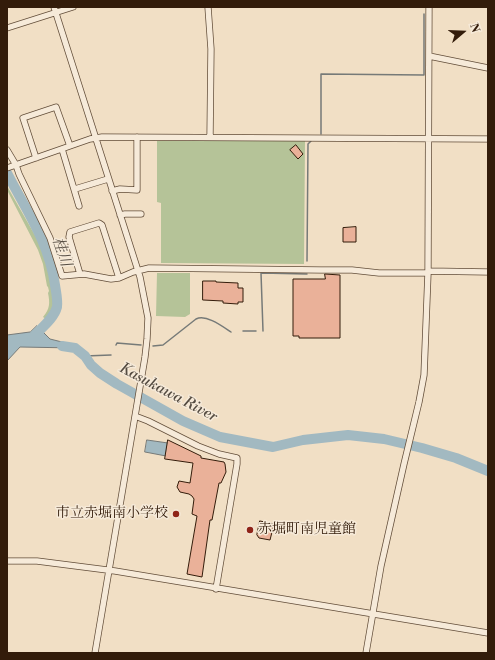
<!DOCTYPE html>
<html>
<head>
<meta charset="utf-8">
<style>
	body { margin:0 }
	#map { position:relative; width:495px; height:660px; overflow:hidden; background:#f1dfc5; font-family:"Libre Bodoni",serif }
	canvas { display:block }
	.frame { position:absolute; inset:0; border:8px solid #331c0a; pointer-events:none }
	.north { position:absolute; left:443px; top:12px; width:40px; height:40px; -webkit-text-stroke:3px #f6ead9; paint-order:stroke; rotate:71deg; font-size:11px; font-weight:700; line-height:16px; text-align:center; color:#331c0a }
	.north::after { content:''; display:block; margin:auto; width:14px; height:18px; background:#331c0a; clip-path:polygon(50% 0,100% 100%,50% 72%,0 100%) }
</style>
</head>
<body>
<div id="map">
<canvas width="495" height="660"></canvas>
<div class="frame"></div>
<div class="north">N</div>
</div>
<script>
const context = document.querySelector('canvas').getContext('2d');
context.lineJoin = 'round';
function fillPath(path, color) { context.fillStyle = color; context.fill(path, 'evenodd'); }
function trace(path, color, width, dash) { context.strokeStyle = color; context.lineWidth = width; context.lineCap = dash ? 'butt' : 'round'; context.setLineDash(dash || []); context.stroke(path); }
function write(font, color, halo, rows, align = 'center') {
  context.font = font + ' "Libre Bodoni","Noto Serif JP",serif'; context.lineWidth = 3; context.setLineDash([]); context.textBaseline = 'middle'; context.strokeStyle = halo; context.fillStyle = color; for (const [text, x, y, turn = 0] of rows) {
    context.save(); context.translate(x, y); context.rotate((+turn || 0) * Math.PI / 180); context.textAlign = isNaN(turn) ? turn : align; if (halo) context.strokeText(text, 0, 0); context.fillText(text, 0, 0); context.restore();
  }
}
fillPath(new Path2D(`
	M157,141H305L304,264L161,263V203L157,202Z
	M7,186L36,237L45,257L54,292V308L51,314L46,319L43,317C50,309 50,303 48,293L49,291L48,287L47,286L43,264L38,250L7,190Z
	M157,273H190V314L185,317L156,316Z`), '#b5c398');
const water = new Path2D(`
	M37,326L50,339L66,343L75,348L20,347L7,361V335L30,332Z
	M147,440L168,443L166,456L145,452Z`);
fillPath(water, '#a2b9c1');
trace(water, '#767a78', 1);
trace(new Path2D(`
	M321,134V74L424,75V14
	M307,261L308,144L311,141
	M243,331H256
	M263,331L261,273L307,274
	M116,345L117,343L141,345
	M153,346L163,345L196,319C206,314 222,326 231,332
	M85,356L111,355`), '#767a78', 1.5);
trace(new Path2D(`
	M7,173C26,210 49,242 55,285C56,292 58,300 57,307C54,319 40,329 32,338
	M62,346L75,348L85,356L91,365L100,373L117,384L183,421L220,437L273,447L303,440L348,435L384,439L422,448L456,458L488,471`), '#a2b9c1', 10);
const building = new Path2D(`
	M296,145L303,154L298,159L290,150Z
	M356,227V242H343V228Z
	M325,274L340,275V338H299V336H293V279H325Z
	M203,281H216V282L238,283V288H243V302H238V304L223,303V301L203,300Z
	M168,440L201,456V458L224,462L225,464L226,472L221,483H219L212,520H210L202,577L187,574L197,516L192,514L194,499L192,496L189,494L180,492L177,487L179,481L190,483L193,463L165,459Z
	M260,521L274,524L270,540L259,538L257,535Z`);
fillPath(building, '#eab199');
trace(building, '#331c0a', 1);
const minor = new Path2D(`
	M54,7L140,277L148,318L147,339L145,357L95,653
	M208,7L211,49L210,137
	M7,28L73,7
	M429,56L488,68
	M62,149L79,206
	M7,150L16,165L19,174L50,238L62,276L84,274L111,279L119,278L133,272L149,268L321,270H352L379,273H428
	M36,158L23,118L56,107L70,146
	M7,168L90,139L102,137L488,139
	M75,189L108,179
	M112,191L120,189L137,190V137
	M120,215L125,214H141
	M428,271L488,272
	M80,274L69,237L70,232L99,223L102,225L119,278
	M135,416L148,421L198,446L219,454L237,458V464L216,589
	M7,561H37L115,571L488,633
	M366,653L381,566L404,464L419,402L424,375L428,273L429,7`);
trace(minor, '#624d39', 7);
trace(minor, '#f6ead9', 5.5);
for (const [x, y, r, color] of [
	[176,514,4,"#8f2418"],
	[250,530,4,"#8f2418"]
]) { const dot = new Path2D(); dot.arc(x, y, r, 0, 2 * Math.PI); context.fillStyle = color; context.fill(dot); trace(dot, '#f6ead9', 1.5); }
write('14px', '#331c0a', '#f6ead9', [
	["市立赤堀南小学校",168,514],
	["赤堀町南児童館",258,530,"left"]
], 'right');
write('italic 15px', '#544b41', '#f6ead9', [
	["桂川",61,252,71],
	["Kasukawa River",168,393,28]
]);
</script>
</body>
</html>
